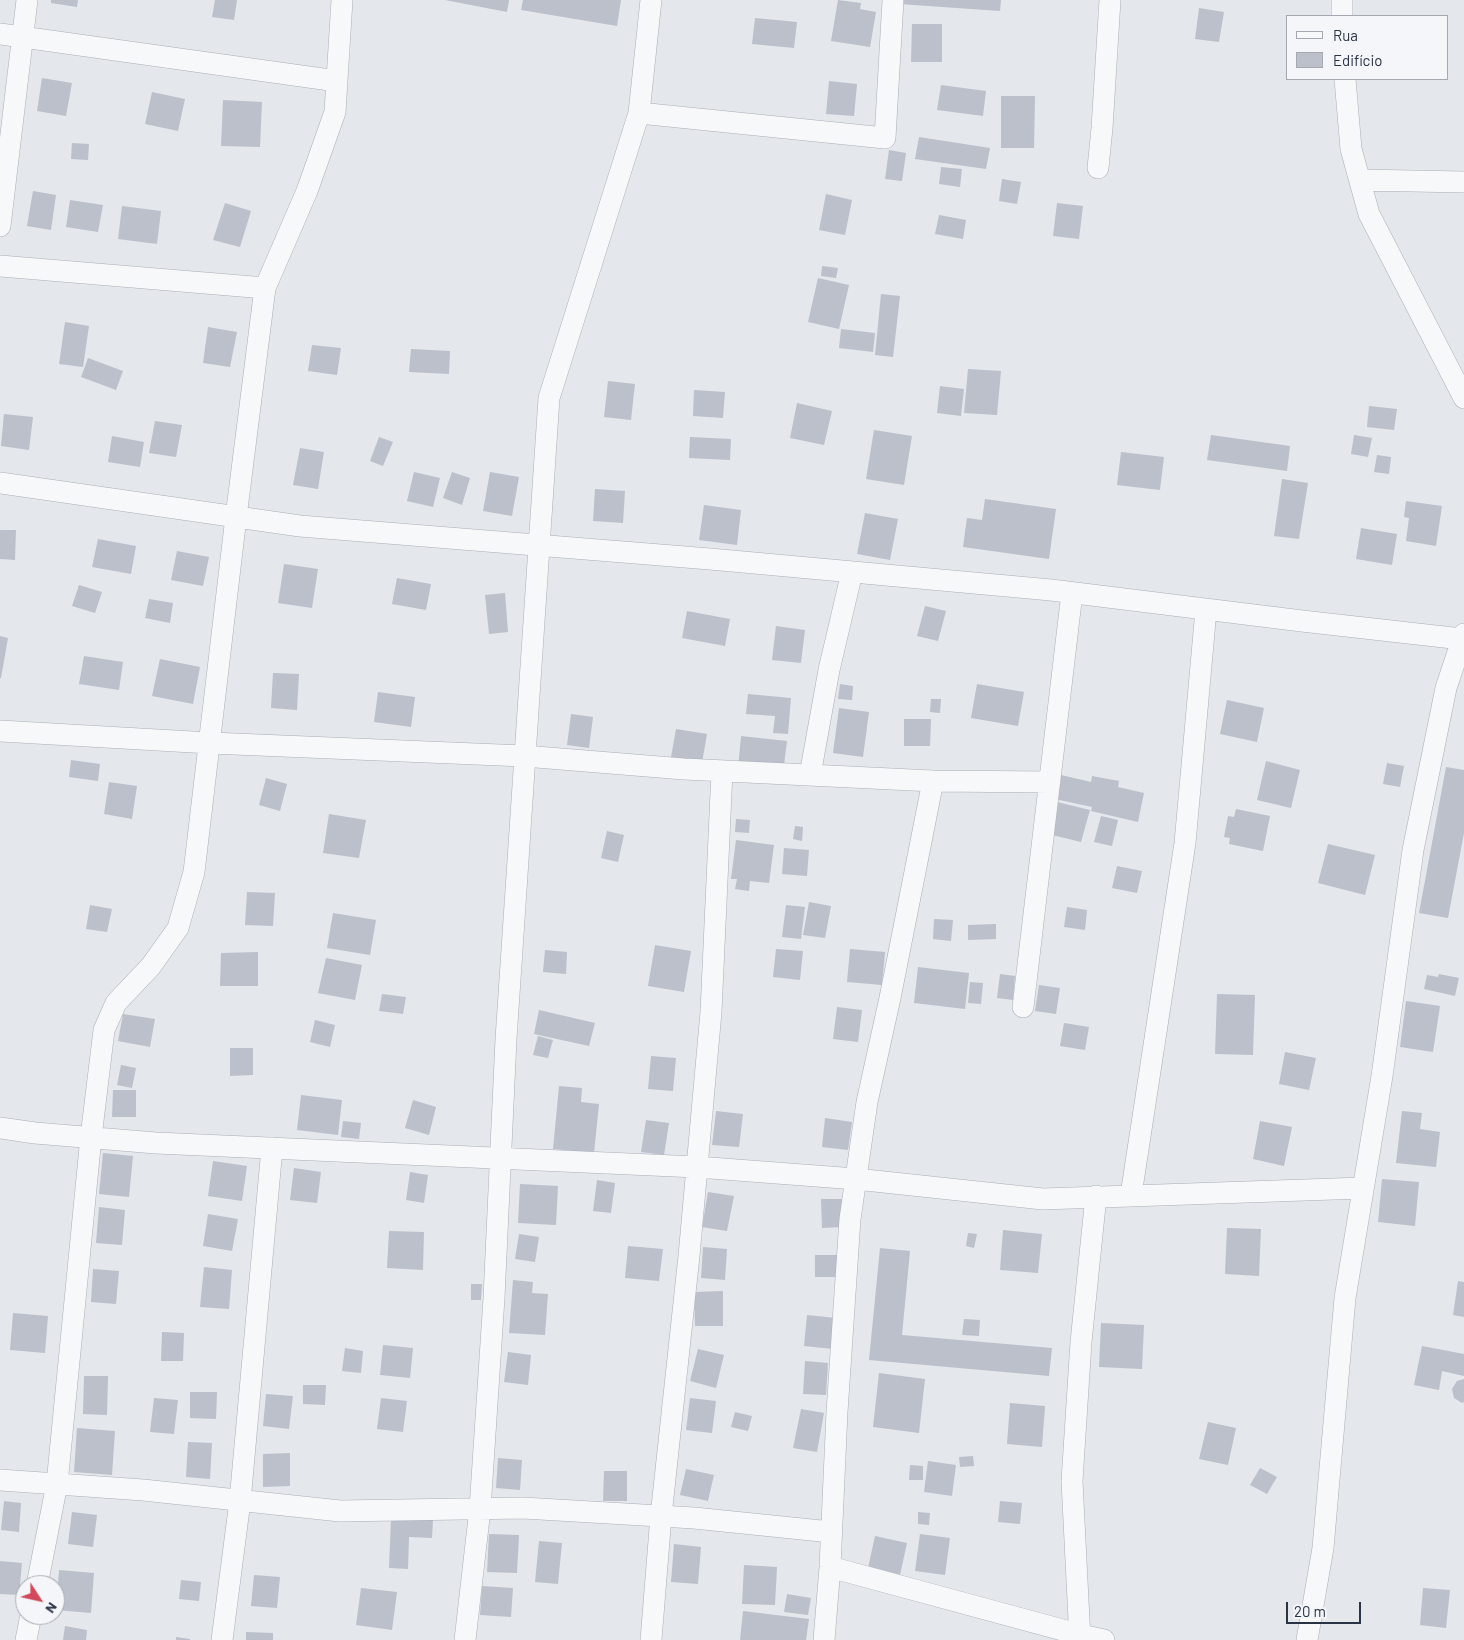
<!DOCTYPE html>
<html>
<head>
<meta charset="utf-8">
<style>
	body { margin:0 }
	#map { position:relative; width:1464px; height:1640px; overflow:hidden; background:#e4e7ec; font-family:Barlow,sans-serif }
	canvas { display:block }
	.legend { position:absolute; left:1286px; top:15px; width:162px; height:65px; box-sizing:border-box; background:#f4f6f9; border:1px solid #a4a8b1; margin:0; padding:6px 9px; list-style:none; font-size:15px; color:#2b3445 }
	.legend li { display:flex; align-items:center; gap:10px; height:25px }
	.legend b { width:25px; border:1px solid #a4a8b1 }
	.north { position:absolute; left:15px; top:1575px; width:50px; height:50px; box-sizing:border-box; background:#f4f6f9; border:1px solid #a4a8b1; border-radius:50%; rotate:125deg; font-size:14px; font-weight:700; line-height:20px; text-align:center; color:#2b3445 }
	.north::after { content:''; display:block; margin:auto; width:18px; height:22px; background:#d1495b; clip-path:polygon(50% 0,100% 100%,50% 72%,0 100%) }
	.scale { position:absolute; left:1286px; top:1602px; width:75px; height:22px; box-sizing:border-box; border:2px solid #2b3445; border-top:0; padding-left:6px; font-size:15px; line-height:18px; white-space:nowrap; color:#2b3445; -webkit-text-stroke:4px #f4f6f9; paint-order:stroke }
</style>
</head>
<body>
<div id="map">
<canvas width="1464" height="1640"></canvas>
<ul class="legend">
<li><b style="height:6px;background:#f7f8fa"></b>Rua</li>
<li><b style="height:14px;background:#bbc0ca"></b>Edifício</li>
</ul>
<div class="north">N</div>
<div class="scale">20 m</div>
</div>
<script>
const context = document.querySelector('canvas').getContext('2d');
context.lineJoin = 'round';
function fillPath(path, color) { context.fillStyle = color; context.fill(path, 'evenodd'); }
function trace(path, color, width, dash) { context.strokeStyle = color; context.lineWidth = width; context.lineCap = dash ? 'butt' : 'round'; context.setLineDash(dash || []); context.stroke(path); }
fillPath(new Path2D(`
	M51,0H78L77,7L51,3Z
	M215,0H237L234,20L212,17Z
	M445,0H509L507,12Z
	M523,0H621L617,26L521,10Z
	M838,0L861,3L860,9L876,12L870,47L831,41Z
	M899,0H1001L1000,11L899,4Z
	M1199,8L1224,12L1219,42L1195,39Z
	M755,18L797,22L794,48L752,44Z
	M912,24H942V62H911Z
	M42,78L72,83L66,116L37,111Z
	M829,81L857,84L854,116L826,114Z
	M941,85L986,91L983,116L937,110Z
	M152,92L185,99L178,131L145,124Z
	M1001,96H1035L1034,148H1001Z
	M223,100L262,102L260,147L221,146Z
	M919,137L990,148L986,169L915,159Z
	M72,143L89,144L88,160L71,159Z
	M889,150L906,153L902,181L885,179Z
	M941,167L962,169L960,187L939,184Z
	M1002,179L1021,182L1017,204L999,201Z
	M33,191L56,195L51,230L27,226Z
	M826,194L852,200L845,235L819,230Z
	M70,200L103,205L98,232L66,227Z
	M225,203L251,211L240,247L213,240Z
	M1057,203L1083,206L1079,239L1053,236Z
	M122,206L161,211L157,244L118,239Z
	M939,215L966,220L963,239L935,234Z
	M822,266L838,268L836,278L821,276Z
	M818,278L849,285L839,329L808,322Z
	M881,294L900,296L893,357L875,355Z
	M65,322L89,326L83,367L59,364Z
	M208,327L237,332L230,367L203,363Z
	M841,329L875,333L873,352L839,348Z
	M312,345L341,348L337,375L308,371Z
	M411,349L450,351L449,374L409,372Z
	M88,358L123,371L116,390L81,377Z
	M968,369L1001,371L997,415L964,413Z
	M608,381L635,384L631,420L604,417Z
	M940,386L964,389L961,416L937,413Z
	M694,390L725,392L723,418L693,416Z
	M797,403L832,411L824,445L790,438Z
	M1369,406L1397,409L1394,430L1367,427Z
	M4,414L33,417L29,450L1,446Z
	M155,421L182,425L176,457L149,453Z
	M874,430L912,436L904,485L866,479Z
	M1211,435L1290,446L1287,471L1207,460Z
	M1354,435L1372,438L1368,457L1351,454Z
	M112,436L144,442L140,467L108,462Z
	M379,437L393,442L383,466L370,461Z
	M690,437L731,439L730,460L689,458Z
	M300,448L324,452L318,489L293,485Z
	M1121,452L1164,457L1160,490L1117,485Z
	M1377,455L1391,457L1389,474L1374,472Z
	M414,472L440,478L433,507L407,501Z
	M452,472L470,478L462,505L443,498Z
	M490,472L519,477L512,516L483,511Z
	M1282,479L1308,483L1299,539L1274,536Z
	M595,489L625,491L623,523L593,521Z
	M985,499L1056,509L1049,559L963,547L967,518L982,520Z
	M1406,501L1442,506L1436,546L1406,541L1409,518L1404,517Z
	M704,505L741,510L737,545L699,540Z
	M865,513L898,519L890,560L857,554Z
	M1361,528L1397,534L1392,565L1356,559Z
	M0,530H16L15,560L0,559Z
	M98,539L136,546L131,574L92,567Z
	M177,551L209,557L203,586L171,580Z
	M284,564L318,569L312,608L278,603Z
	M397,578L431,584L426,610L392,604Z
	M79,585L102,592L95,613L72,606Z
	M505,593L508,632L489,634L485,595Z
	M149,599L173,603L170,623L145,618Z
	M925,606L946,611L938,641L917,636Z
	M687,611L730,619L725,646L682,638Z
	M776,626L805,630L801,663L772,660Z
	M0,636L8,638L1,678H0Z
	M84,656L123,662L119,690L79,684Z
	M160,659L200,667L193,704L152,696Z
	M273,673L299,674L297,710L271,708Z
	M840,684L853,686L852,700L838,699Z
	M977,684L1024,692L1018,726L971,718Z
	M378,692L415,697L411,727L374,722Z
	M748,694L791,698L788,734L773,733L775,716L746,714Z
	M931,699H941L940,713L930,712Z
	M1227,700L1264,708L1257,742L1220,734Z
	M839,708L869,712L863,757L833,753Z
	M571,714L593,717L589,748L567,745Z
	M904,719H931L930,746H904Z
	M676,729L707,734L702,763L671,757Z
	M741,736L787,741L783,773L738,769Z
	M71,760L100,764L98,781L69,777Z
	M1266,761L1300,770L1291,808L1257,800Z
	M1387,763L1404,766L1400,787L1383,784Z
	M1446,767L1464,770V833L1448,918L1419,913Z
	M1061,775L1091,782L1092,776L1119,781L1118,787L1144,793L1138,822L1091,811L1092,807L1055,799Z
	M266,778L287,784L280,811L259,805Z
	M109,782L137,786L132,819L104,814Z
	M1057,802L1090,810L1081,842L1048,834Z
	M1236,809L1270,816L1263,851L1229,844L1230,838L1224,837L1228,816L1234,817Z
	M329,814L366,820L359,858L323,853Z
	M1101,816L1118,820L1112,846L1094,842Z
	M736,819L750,820L749,833L735,832Z
	M795,826L803,827L802,841L793,839Z
	M607,831L624,835L618,862L601,858Z
	M736,840L774,845L769,883L750,881L749,891L735,889L737,879H731Z
	M1328,844L1375,855L1365,895L1318,883Z
	M784,848L809,850L807,876L782,874Z
	M1117,866L1142,871L1137,893L1112,888Z
	M247,892L275,893L273,926L245,925Z
	M809,902L831,906L825,938L803,935Z
	M90,905L112,909L107,932L86,929Z
	M786,905L805,907L801,939L782,937Z
	M1067,907L1087,910L1085,930L1064,927Z
	M333,913L376,920L370,955L327,948Z
	M934,919L953,920L951,941L933,939Z
	M996,924V939L968,940V925Z
	M655,945L691,951L684,992L648,986Z
	M776,949L803,951L800,980L773,977Z
	M850,949L885,952L882,985L847,982Z
	M545,950L567,952L566,974L543,972Z
	M258,952V986H220L221,953Z
	M326,958L362,965L355,1000L318,993Z
	M918,967L969,973L965,1009L914,1003Z
	M1000,974L1015,976L1013,1000L997,998Z
	M1439,974L1459,978L1455,996L1424,989L1427,975L1438,977Z
	M970,982L983,983L981,1004L968,1003Z
	M1039,985L1060,988L1056,1014L1035,1011Z
	M382,994L406,997L403,1014L379,1011Z
	M1217,994L1255,995L1253,1055L1215,1054Z
	M1406,1001L1440,1006L1433,1052L1400,1047Z
	M837,1007L862,1010L858,1042L833,1039Z
	M539,1010L595,1023L589,1046L534,1034Z
	M123,1014L155,1019L150,1047L118,1041Z
	M315,1020L335,1025L330,1047L310,1042Z
	M1064,1023L1089,1027L1085,1050L1060,1046Z
	M538,1036L553,1040L548,1058L533,1055Z
	M230,1048H253V1075L230,1076Z
	M1285,1052L1316,1058L1309,1090L1279,1084Z
	M651,1056L676,1058L673,1091L648,1089Z
	M121,1065L136,1068L132,1088L117,1085Z
	M559,1086L582,1088L581,1102L599,1104L594,1153L553,1149Z
	M113,1090H136V1117H112Z
	M301,1095L342,1100L338,1135L297,1130Z
	M413,1100L436,1107L429,1135L405,1128Z
	M716,1111L743,1114L739,1147L712,1145Z
	M1402,1111L1422,1113L1420,1129L1440,1132L1436,1167L1396,1163Z
	M825,1118L852,1122L848,1150L822,1147Z
	M646,1120L669,1123L664,1155L641,1152Z
	M343,1121L361,1123L359,1139L341,1137Z
	M1260,1121L1292,1127L1284,1166L1253,1159Z
	M103,1153L133,1156L129,1197L99,1194Z
	M213,1161L247,1166L242,1201L208,1196Z
	M294,1168L321,1172L317,1203L290,1200Z
	M410,1172L428,1175L424,1203L406,1200Z
	M1382,1179L1419,1182L1415,1226L1378,1222Z
	M597,1180L615,1183L611,1213L593,1211Z
	M520,1184L558,1186L556,1225L518,1223Z
	M708,1192L734,1196L727,1231L702,1227Z
	M821,1199H842V1227L822,1228Z
	M99,1207L125,1210L122,1245L96,1243Z
	M208,1214L238,1219L232,1251L203,1246Z
	M1227,1228L1261,1229L1259,1276L1225,1274Z
	M1003,1230L1042,1234L1038,1273L1000,1270Z
	M389,1231L424,1232L423,1270L387,1268Z
	M968,1233L977,1234L974,1248L966,1246Z
	M519,1234L539,1237L535,1262L515,1259Z
	M628,1246L663,1249L659,1281L625,1278Z
	M703,1247L727,1249L725,1280L701,1278Z
	M880,1248L910,1251L902,1335L1052,1348L1049,1376L869,1360Z
	M815,1255H840V1277H815Z
	M204,1267L232,1270L229,1309L200,1307Z
	M93,1269L119,1271L116,1304L91,1302Z
	M513,1280L533,1282L532,1293L548,1294L545,1335L509,1333Z
	M1458,1281L1464,1282V1317L1453,1315Z
	M471,1284H482L481,1300H471Z
	M723,1291V1326H695L694,1292Z
	M13,1313L48,1316L45,1353L10,1350Z
	M807,1315L836,1318L833,1349L804,1346Z
	M964,1319L980,1320L979,1336L962,1335Z
	M1101,1323L1144,1325L1142,1369L1099,1367Z
	M162,1332L184,1333L183,1361H161Z
	M383,1345L413,1348L410,1378L380,1375Z
	M1422,1346L1464,1354V1376L1442,1371L1439,1390L1414,1385Z
	M345,1348L363,1351L361,1373L342,1371Z
	M698,1349L724,1355L716,1388L690,1381Z
	M508,1352L531,1355L528,1385L504,1382Z
	M805,1361L828,1363L826,1395L803,1394Z
	M879,1373L925,1379L919,1433L873,1427Z
	M84,1376H108L107,1415L83,1414Z
	M1464,1379V1402L1462,1403L1454,1398L1452,1389L1457,1381Z
	M303,1385H326L325,1405L303,1404Z
	M190,1392H217L216,1419L190,1418Z
	M266,1394L293,1396L289,1429L263,1426Z
	M154,1398L178,1400L174,1434L150,1432Z
	M381,1398L407,1401L403,1432L377,1429Z
	M690,1398L716,1401L712,1433L686,1430Z
	M1010,1403L1045,1406L1042,1447L1007,1444Z
	M801,1409L824,1413L817,1452L793,1448Z
	M735,1412L752,1416L748,1431L731,1427Z
	M1208,1422L1236,1428L1228,1465L1199,1459Z
	M77,1428L115,1431L112,1475L74,1472Z
	M188,1442L212,1443L210,1479L186,1477Z
	M290,1453V1486L263,1487V1454Z
	M973,1456L974,1466L960,1467L959,1457Z
	M498,1458L522,1460L520,1490L496,1488Z
	M928,1461L956,1465L952,1496L924,1492Z
	M910,1465L923,1466V1480H909Z
	M1260,1468L1277,1477L1267,1494L1250,1485Z
	M686,1469L714,1475L708,1501L680,1495Z
	M604,1471H627V1501H603Z
	M4,1501L21,1503L19,1532L1,1530Z
	M1000,1501L1022,1503L1020,1524L998,1522Z
	M72,1512L97,1515L93,1547L68,1544Z
	M918,1512L930,1513L929,1525L918,1524Z
	M391,1519L433,1520L432,1538L409,1537L408,1569L389,1568Z
	M489,1534L519,1535L517,1573L487,1572Z
	M920,1534L950,1538L945,1575L915,1571Z
	M875,1536L907,1543L900,1575L868,1568Z
	M539,1541L562,1543L558,1584L535,1582Z
	M674,1544L701,1547L698,1584L671,1582Z
	M0,1561L22,1563L19,1595L0,1594Z
	M744,1565L777,1567L775,1605L742,1604Z
	M59,1570L94,1573L91,1613L56,1610Z
	M254,1575L280,1577L277,1608L251,1606Z
	M181,1580L201,1582L199,1601L179,1599Z
	M482,1586L513,1588L511,1617L480,1615Z
	M361,1588L397,1592L392,1630L356,1625Z
	M1423,1588L1450,1590L1446,1628L1420,1625Z
	M787,1594L811,1598L808,1615L784,1612Z
	M743,1611L809,1619L806,1640H740Z
	M65,1626L87,1630L86,1640H63Z
	M246,1632L273,1633V1640H246Z
	M176,1637L190,1639V1640H176Z`), '#bbc0ca');
const street = new Path2D(`
	M651,0L639,113L885,138L893,0
	M1342,0V16
	M0,34L337,81
	M1345,79L1351,149L1369,214L1464,398
	M1098,168L1102,128L1110,0
	M1360,180L1464,182
	M0,226L27,0
	M0,266L265,288
	M0,483L300,526L710,559L1051,590L1302,621L1462,639
	M0,731L210,743L524,756L684,769L933,781L1050,782
	M810,775L829,670L852,572
	M1023,1007L1072,593
	M0,1128L35,1133L156,1143L697,1167L856,1179L1043,1199L1363,1188
	M1131,1195L1185,843L1206,610
	M0,1480L143,1490L340,1511L523,1508L694,1518L831,1532
	M830,1567L1081,1635L1104,1640
	M37,1585L57,1484L91,1137L104,1030L116,1003L151,966L178,928L194,872L236,517L265,288L307,191L335,112L342,0
	M26,1640L31,1615
	M222,1640L240,1501L272,1148
	M465,1640L480,1509L494,1298L506,1039L549,398L639,113
	M651,1640L661,1516L689,1256L711,1012L722,771
	M824,1640L830,1567L837,1412L850,1219L867,1102L890,998L933,781
	M1080,1640L1072,1481L1081,1342L1096,1196
	M1307,1640L1323,1548L1345,1298L1382,1076L1413,850L1446,688L1464,634`);
trace(street, '#a9aeb7', 22);
trace(street, '#f7f8fa', 21);
</script>
</body>
</html>
